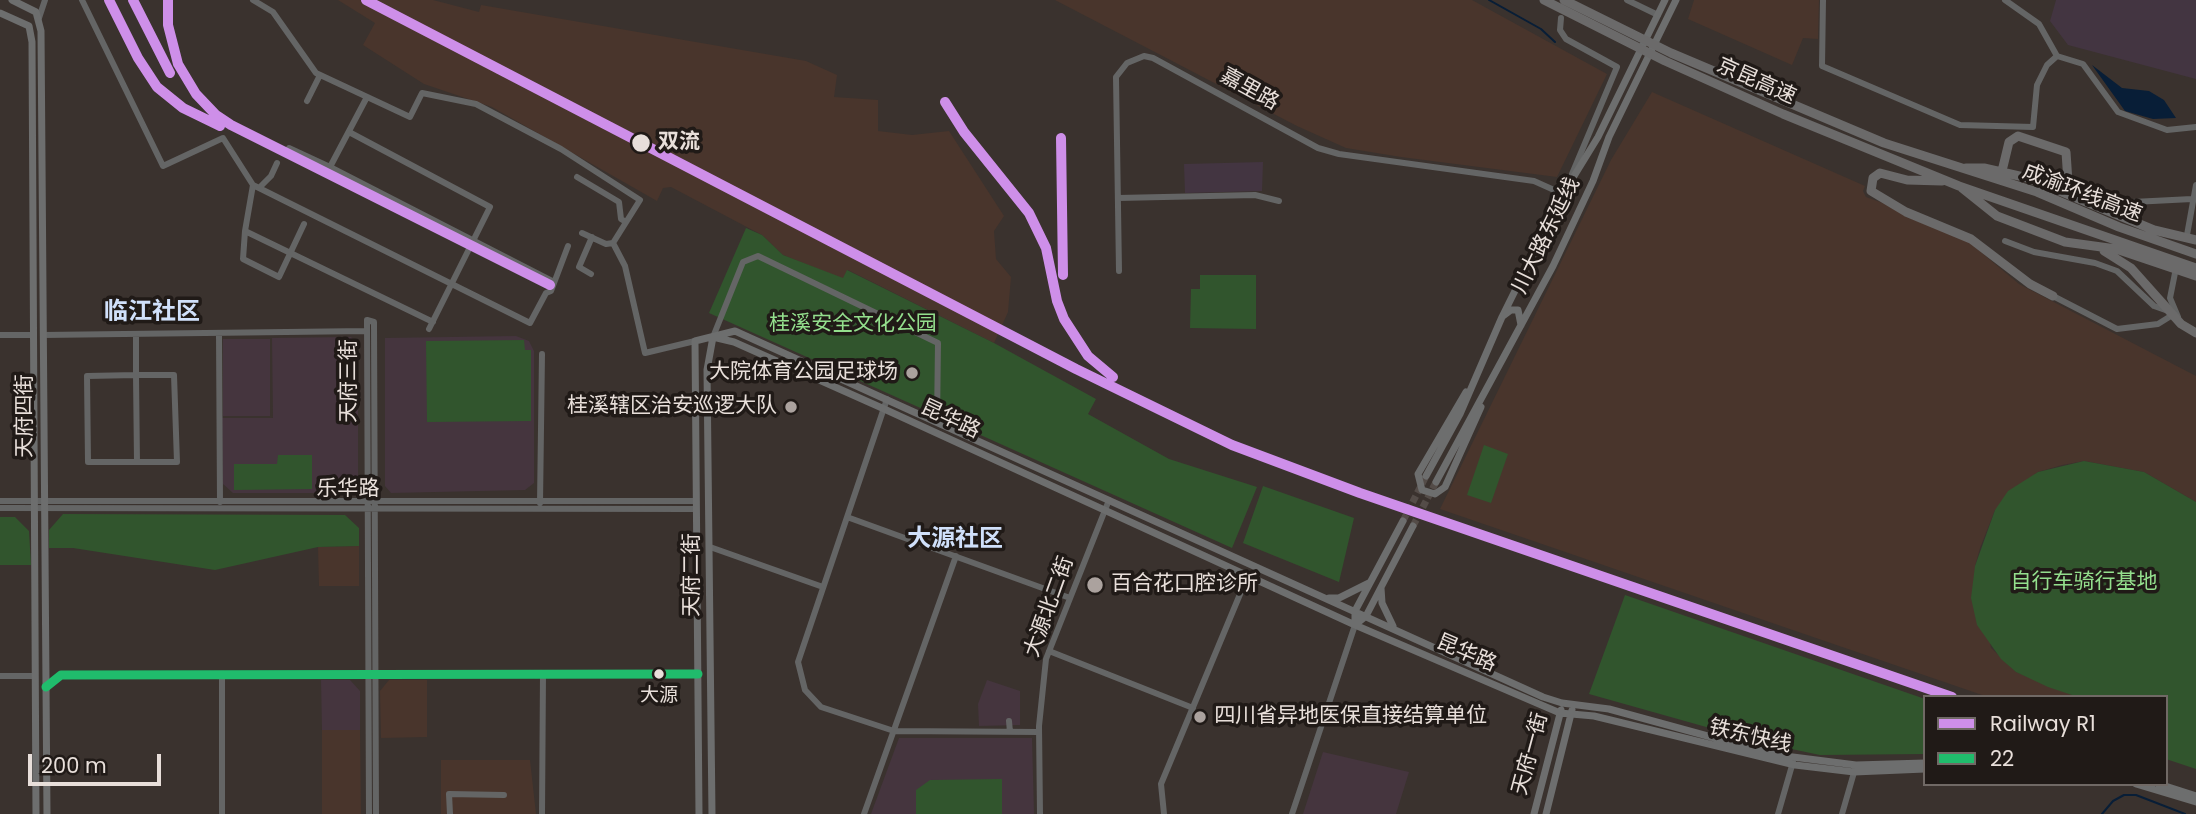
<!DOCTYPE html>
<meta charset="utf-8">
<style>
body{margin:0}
#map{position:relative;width:2196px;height:814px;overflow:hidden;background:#3a322e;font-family:Poppins,sans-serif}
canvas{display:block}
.legend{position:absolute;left:1923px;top:695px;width:245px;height:91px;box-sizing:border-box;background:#201a17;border:2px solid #706965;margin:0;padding:9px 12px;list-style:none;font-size:21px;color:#e8dfda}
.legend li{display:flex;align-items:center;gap:14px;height:35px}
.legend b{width:35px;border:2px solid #706965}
.scale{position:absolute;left:28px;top:754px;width:133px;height:32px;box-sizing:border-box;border:4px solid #e8dfda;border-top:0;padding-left:9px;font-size:21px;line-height:24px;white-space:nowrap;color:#e8dfda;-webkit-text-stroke:5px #201a17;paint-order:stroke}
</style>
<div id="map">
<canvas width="2196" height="814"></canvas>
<ul class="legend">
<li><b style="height:9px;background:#ce8fe9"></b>Railway R1</li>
<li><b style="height:9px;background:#20bc6c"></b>22</li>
</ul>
<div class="scale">200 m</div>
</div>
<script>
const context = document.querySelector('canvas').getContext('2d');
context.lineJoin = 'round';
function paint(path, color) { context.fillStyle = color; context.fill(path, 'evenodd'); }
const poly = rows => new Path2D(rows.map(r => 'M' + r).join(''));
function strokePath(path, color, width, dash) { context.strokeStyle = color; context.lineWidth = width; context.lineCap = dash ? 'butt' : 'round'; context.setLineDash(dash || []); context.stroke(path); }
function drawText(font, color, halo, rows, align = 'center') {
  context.font = font + ' Poppins,"Noto Sans SC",sans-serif'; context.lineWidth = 7; context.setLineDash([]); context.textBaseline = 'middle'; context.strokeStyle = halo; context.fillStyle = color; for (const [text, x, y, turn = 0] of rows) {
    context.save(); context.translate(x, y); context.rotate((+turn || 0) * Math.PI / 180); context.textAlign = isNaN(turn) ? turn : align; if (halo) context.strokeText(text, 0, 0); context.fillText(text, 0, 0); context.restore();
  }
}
paint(poly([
 [338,0,433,0,479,12,481,5,806,61,837,75,834,97,878,100,878,131,912,135,949,131,1004,216,994,231,996,259,1011,277,1008,312,994,343,848,270,843,279,783,255,762,235,671,187,663,188,657,201,492,107,424,84,363,45,375,23],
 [1055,0,1472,0,1607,74,1557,177,1401,157,1346,148,1297,126],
 [1694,0,1819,0,1818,39,1803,38,1792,65,1688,19],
 [1652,92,1865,186,1863,191,1866,197,1894,207,1906,217,1964,238,2019,284,2196,376,2196,502,2144,472,2084,461,2062,465,2038,472,1995,510,1980,548,1975,566,1991,648,2016,672,2078,697,1988,697,1440,509,1611,160],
 [359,546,359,586,319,586,318,547],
 [389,680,427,680,427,737,381,738,380,691],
 [322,730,360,730,361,814,322,814],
 [441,760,530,760,536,814,441,814]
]), '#49352c');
paint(poly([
 [2056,0,2196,0,2196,79,2068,45,2050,21],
 [1263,162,1262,191,1185,193,1184,164]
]), '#433541');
paint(poly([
 [516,336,529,341,534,351,534,483,525,490,391,493,385,486,385,338],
 [351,337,358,345,358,480,347,493,233,493,223,484,222,418,273,418,272,338],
 [223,339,270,339,270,416,223,416],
 [321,680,350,680,360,691,360,730,322,730],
 [987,680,1020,691,1020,725,979,726,978,704],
 [899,738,1032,738,1034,814,871,814],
 [1323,752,1409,772,1396,814,1303,814]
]), '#45353e');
paint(poly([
 [746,228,762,235,783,255,843,278,847,270,994,343,1096,399,1088,414,1169,459,1257,487,1232,548,709,313],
 [1200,275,1256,275,1256,329,1190,328,1191,289,1200,289],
 [524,340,525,350,531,350,531,421,427,422,426,341],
 [1484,445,1508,454,1491,503,1467,495],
 [278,455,312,455,312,489,234,490,234,464,277,464],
 [2084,461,2144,472,2196,502,2196,769,2166,759,2166,697,2078,697,2048,687,2016,672,2001,659,1977,625,1971,598,1975,566,1995,510,2008,491,2038,472],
 [1263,486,1354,518,1339,582,1243,543],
 [63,514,345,515,359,528,359,546,318,547,215,570,73,548,49,548,49,530],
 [0,517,15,517,29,531,31,565,0,565],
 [1625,595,1925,699,1925,754,1820,755,1763,743,1589,694],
 [1002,779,1002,814,916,814,916,790,930,780]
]), '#31552d');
paint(poly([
 [2092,65,2122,88,2149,91,2164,100,2176,118,2153,119,2125,111]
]), '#081e37');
strokePath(poly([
 [1489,0,1541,29,1555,42],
 [2102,814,2113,801,2124,795,2136,795,2185,814]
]), '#081e37', 2);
strokePath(poly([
 [1403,521,1426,476],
 [1413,526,1436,482]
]), '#544c48', 7, [7, 3.5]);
strokePath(poly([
 [82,0,163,166,223,138,253,185,530,323,546,293,551,291,568,246],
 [253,0,273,12,316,73,410,117,422,93,476,104,561,149,640,200,613,243,625,266,645,353,695,341],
 [1627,0,1658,15],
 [1823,0,1822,66,1960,125,2033,127,2037,85,2047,65,2057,56],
 [2005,0,2039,24,2057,56,2083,64,2118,112,2167,130,2196,127],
 [39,18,45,0],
 [1561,18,1560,30,1566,39,1617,67,1572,174],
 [307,101,320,75],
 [349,132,490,207,429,329],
 [289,148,330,167,367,97],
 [330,167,554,282],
 [577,177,619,202,621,219,626,222],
 [253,185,245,231,433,322],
 [259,188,271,176,277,163],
 [2091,193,2113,203,2192,199],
 [1118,198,1255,195,1279,201],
 [245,231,243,259,279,277,304,224],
 [582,233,606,244,613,243],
 [2187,235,2196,185],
 [2005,241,2034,252,2095,263,2117,271,2154,306,2171,312],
 [1119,271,1116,77,1127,63,1144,56,1153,58,1318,148,1339,154,1534,181,1563,194,1564,191],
 [2175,273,2170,298,2178,317],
 [591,274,579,267,592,237],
 [2053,296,2117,329,2158,324,2174,314],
 [136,334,136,375,137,462,88,462,87,376,136,375,174,375,177,462,137,462],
 [219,334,220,502],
 [0,335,33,335],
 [43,335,367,331],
 [713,337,743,262,758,256,938,343,937,422],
 [887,399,798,662,805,690,821,707,894,731,1039,732],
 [0,501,696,501],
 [540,503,542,354],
 [0,508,696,509],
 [847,517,1070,598],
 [710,547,823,587],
 [1049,651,1193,708],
 [222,675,222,814],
 [0,676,35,676],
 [46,687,61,675,698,674],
 [1009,721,1010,732],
 [369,814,367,320,374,322,376,814],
 [450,814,449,794,504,795],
 [542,814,543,674],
 [864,814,956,556],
 [1040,814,1039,726,1046,659,1109,500],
 [1164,814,1161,784,1248,575],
 [1292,814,1355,625],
 [1778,814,1793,762],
 [1842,814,1855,769]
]), '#646565', 6);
strokePath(poly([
 [12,0,36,12,41,31,47,814],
 [0,13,29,26,32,42,36,814],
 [1503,316,1511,310,1518,310,1521,325],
 [717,338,734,342,882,408,1355,625,1560,713,1594,716,1795,765,1854,772,1925,769],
 [1466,392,1418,474,1422,490,1435,494,1445,487,1481,407],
 [1426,476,1460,414,1502,317,1563,194,1598,137,1665,0],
 [1436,482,1553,266,1593,181,1609,137,1676,0],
 [1381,588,1382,603,1393,626],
 [1329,598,1339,598,1369,583],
 [1355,625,1366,616,1413,526],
 [1355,625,1355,611,1403,521],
 [2136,784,2196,802],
 [2159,784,2196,796],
 [699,814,695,341,735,331,1543,697,1562,703,1609,709,1777,755,1856,765,1925,763],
 [712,814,707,370,713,337],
 [1534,814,1561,710],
 [1546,814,1572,710]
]), '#6d6e6e', 7);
strokePath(poly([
 [1544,0,1665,61,1783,114,1959,186,2196,268],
 [1564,0,1671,53,1884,143,2037,192,2119,227,2196,254],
 [1966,168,1984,168,2028,178,2154,230,2196,240],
 [2002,171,2009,142,2018,136,2066,152,2068,182,2091,193],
 [1942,181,1907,180,1880,173,1873,178,1871,191,1906,212,1971,239,2030,284,2053,296],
 [1962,188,1997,216,2065,242,2116,249,2196,276],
 [2104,251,2131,268,2181,324,2196,333]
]), '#6b6a6a', 9);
strokePath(poly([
 [46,687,61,675,698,674]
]), '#20bc6c', 9);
strokePath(poly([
 [109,0,138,58,157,87,183,108,220,126],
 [133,0,170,73],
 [168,0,168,25,178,64,196,94,216,115,231,125,550,285],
 [366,0,1076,369,1232,445,1360,493,1952,697],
 [945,102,964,132,1029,213,1046,248,1057,301,1064,319,1088,356,1113,377],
 [1061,138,1063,275]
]), '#ce8fe9', 10);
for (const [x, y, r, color] of [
 [641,143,10,"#e8dfda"],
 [912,373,7,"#aba29e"],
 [791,407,7,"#aba29e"],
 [1095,585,9,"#aba29e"],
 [659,674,6,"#e8dfda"],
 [1200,717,7,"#aba29e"]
]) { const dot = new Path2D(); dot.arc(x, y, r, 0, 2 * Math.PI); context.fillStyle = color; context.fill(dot); strokePath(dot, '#201a17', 2.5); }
drawText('19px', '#e8dfda', '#201a17', [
 ["大源",659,696]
]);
drawText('21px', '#e8dfda', '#201a17', [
 ["京昆高速",1756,82,24],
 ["嘉里路",1249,90,29],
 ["成渝环线高速",2082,194,21],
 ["川大路东延线",1547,236,-64],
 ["天府三街",350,381,-90],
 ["天府四街",26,416,-90],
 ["昆华路",950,420,25],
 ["乐华路",348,490],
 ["天府二街",693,575,-90],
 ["大源北二街",1050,607,-70],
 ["昆华路",1466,654,23],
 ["铁东快线",1750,737,13],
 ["天府一街",1531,754,-75]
]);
drawText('bold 21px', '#e8dfda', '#201a17', [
 ["双流",658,143]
], 'left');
drawText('21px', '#94df8d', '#201a17', [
 ["桂溪安全文化公园",853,325],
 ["自行车骑行基地",2084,583]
]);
drawText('21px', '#e8dfda', '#201a17', [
 ["大院体育公园足球场",898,373],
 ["桂溪辖区治安巡逻大队",777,407],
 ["百合花口腔诊所",1111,585,"left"],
 ["四川省异地医保直接结算单位",1214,717,"left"]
], 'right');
drawText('bold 24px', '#d0e0fa', '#201a17', [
 ["临江社区",152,313],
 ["大源社区",955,540]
]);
</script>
